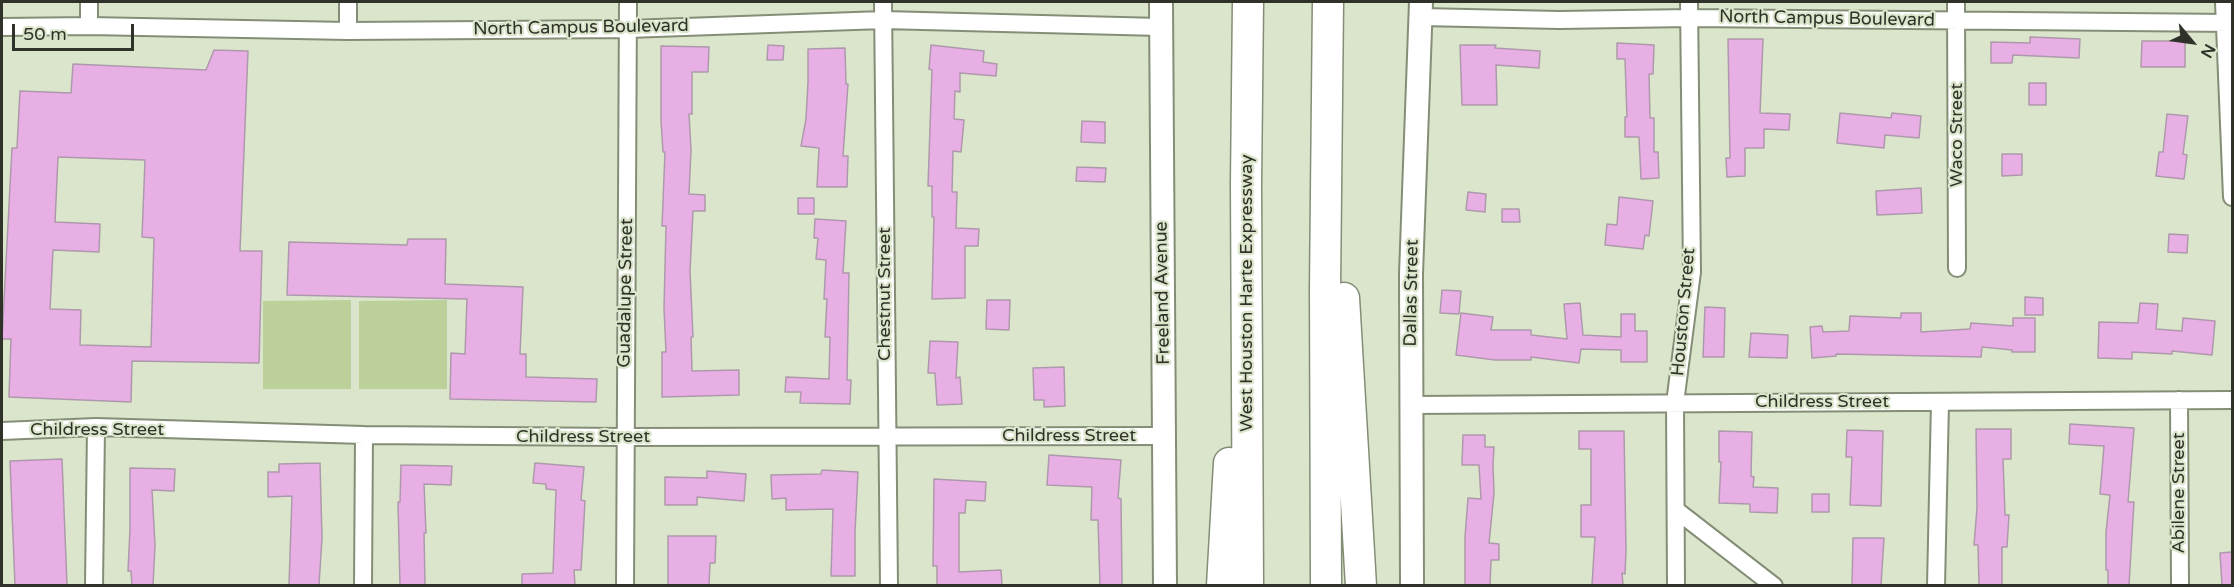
<!DOCTYPE html>
<style>
body{margin:0}
#map{position:relative;width:2234px;height:587px;overflow:hidden;background:#dbe5cb;font-family:"Varela Round",sans-serif}
canvas{display:block}
.frame{position:absolute;inset:0;border:3px solid #2e3228;pointer-events:none}
.north{position:absolute;left:2162px;top:12px;width:60px;height:60px;-webkit-text-stroke:4px #dbe5cb;paint-order:stroke;rotate:119deg;font-size:16px;font-weight:700;line-height:24px;text-align:center;color:#2e3228}
.north::after{content:'';display:block;margin:auto;width:21px;height:27px;background:#2e3228;clip-path:polygon(50% 0,100% 100%,50% 72%,0 100%)}
.scale{position:absolute;left:12px;top:24px;width:122px;height:27px;box-sizing:border-box;border:3px solid #2e3228;border-top:0;padding-left:8px;font-size:18px;line-height:21px;white-space:nowrap;color:#2e3228;-webkit-text-stroke:4px #dbe5cb;paint-order:stroke}
</style>
<div id="map">
<canvas width="2234" height="587"></canvas>
<div class="frame"></div>
<div class="north">N</div>
<div class="scale">50 m</div>
</div>
<script>
const context = document.querySelector('canvas').getContext('2d');
context.lineJoin = 'round';
function paint(path, color) { context.fillStyle = color; context.fill(path, 'evenodd'); }
const poly = rows => new Path2D(rows.map(r => 'M' + r).join(''));
function strokePath(path, color, width, dash) { context.strokeStyle = color; context.lineWidth = width; context.lineCap = dash ? 'butt' : 'round'; context.setLineDash(dash || []); context.stroke(path); }
function drawText(font, color, halo, rows, align = 'center') {
  context.font = font + ' "Varela Round",sans-serif'; context.lineWidth = 4.5; context.setLineDash([]); context.textBaseline = 'middle'; context.strokeStyle = halo; context.fillStyle = color; for (const [text, x, y, turn = 0] of rows) {
    context.save(); context.translate(x, y); context.rotate((+turn || 0) * Math.PI / 180); context.textAlign = isNaN(turn) ? turn : align; if (halo) context.strokeText(text, 0, 0); context.fillText(text, 0, 0); context.restore();
  }
}
paint(poly([
 [351,300,351,389,263,389,263,301],
 [447,300,447,389,359,389,359,301]
]), '#bbd199');
const building = poly([
 [2030,37,2080,39,2079,58,2013,55,2012,63,1991,63,1991,42,2030,43,2030,37],
 [1728,39,1763,39,1760,113,1790,114,1789,130,1764,129,1764,148,1745,148,1745,176,1727,177,1726,158,1730,158,1728,39],
 [2142,41,2185,41,2185,67,2141,67,2142,41],
 [1617,43,1654,45,1653,74,1649,74,1650,118,1654,118,1654,152,1658,152,1659,178,1641,179,1639,137,1625,137,1625,117,1627,117,1625,59,1617,59,1617,43],
 [768,45,784,46,783,60,767,60,768,45],
 [931,45,984,51,983,62,997,64,996,76,960,73,960,92,955,91,954,119,964,120,961,152,953,151,952,192,957,192,956,228,979,229,978,246,965,246,965,298,932,299,934,217,932,217,932,186,928,186,932,70,929,69,931,45],
 [1460,45,1496,45,1495,48,1540,51,1539,68,1496,65,1497,105,1462,105,1460,45],
 [661,46,709,47,708,72,692,72,692,114,689,114,691,150,689,194,705,195,705,211,693,211,690,271,693,337,691,337,692,371,739,370,739,395,662,397,662,352,666,352,664,308,666,226,662,226,665,152,663,152,661,121,661,46],
 [845,48,846,84,848,84,843,156,848,156,847,187,817,187,819,148,801,146,806,119,808,82,808,49,845,48],
 [214,50,248,51,240,251,262,251,259,363,132,361,131,402,9,397,11,339,2,339,12,148,17,148,20,91,71,93,73,64,206,70,214,50],
 [58,157,145,160,142,237,154,238,151,347,80,345,81,310,50,309,53,250,99,252,100,224,55,222,58,157],
 [2029,83,2046,83,2046,105,2029,105,2029,83],
 [1840,113,1891,118,1892,113,1921,116,1919,138,1885,135,1884,148,1837,143,1840,113],
 [2167,114,2188,116,2183,154,2187,155,2184,179,2156,176,2159,152,2163,152,2167,114],
 [1082,121,1105,122,1105,143,1081,142,1082,121],
 [2002,154,2022,154,2022,175,2002,176,2002,154],
 [1077,167,1106,168,1105,182,1076,181,1077,167],
 [1921,188,1922,213,1877,215,1876,191,1921,188],
 [1468,192,1486,194,1485,212,1466,210,1468,192],
 [1619,197,1653,201,1649,236,1645,235,1643,249,1605,245,1607,224,1617,225,1619,197],
 [798,198,814,198,814,214,798,214,798,198],
 [1502,209,1519,209,1520,222,1502,222,1502,209],
 [815,219,846,221,843,273,849,273,847,380,851,380,850,404,800,403,801,392,785,392,786,377,829,379,830,337,825,337,827,299,824,299,826,260,816,259,818,238,814,238,815,219],
 [2169,234,2188,235,2187,253,2168,252,2169,234],
 [408,239,446,239,445,284,523,287,520,354,526,354,526,377,597,379,596,402,450,399,451,353,465,354,467,299,287,295,289,242,407,245,408,239],
 [1442,290,1461,291,1459,314,1440,313,1442,290],
 [2025,297,2043,298,2043,315,2025,315,2025,297],
 [987,300,1010,300,1009,330,986,329,987,300],
 [1580,303,1583,335,1621,337,1621,314,1635,314,1635,331,1647,331,1647,362,1621,362,1621,350,1581,349,1579,363,1531,357,1531,360,1495,360,1456,355,1461,313,1493,317,1491,330,1531,330,1531,335,1567,339,1564,304,1580,303],
 [2140,303,2158,304,2156,329,2182,331,2183,318,2215,321,2212,355,2172,351,2172,354,2132,352,2132,359,2098,358,2099,322,2138,323,2140,303],
 [1705,307,1725,308,1724,357,1703,357,1705,307],
 [1901,313,1921,313,1921,332,1970,329,1971,323,2013,326,2013,318,2035,318,2035,352,2012,352,2012,350,1982,347,1981,357,1836,354,1836,356,1812,358,1810,327,1822,326,1823,332,1849,331,1850,316,1901,318,1901,313],
 [1751,333,1788,335,1787,358,1749,357,1751,333],
 [930,341,958,342,956,378,960,377,962,404,937,405,935,373,928,373,930,341],
 [1064,367,1065,406,1044,407,1044,400,1034,400,1033,368,1064,367],
 [2070,424,2134,428,2128,502,2134,502,2129,585,2108,585,2108,570,2106,570,2106,532,2110,495,2100,494,2104,446,2069,444,2070,424],
 [1976,429,2011,429,2011,459,2003,459,2005,515,2009,515,2007,547,2002,547,2002,585,1979,585,1978,545,1974,545,1977,508,1976,429],
 [1847,430,1883,431,1881,506,1850,505,1852,457,1846,457,1847,430],
 [1579,431,1624,431,1626,550,1625,574,1622,573,1623,585,1592,585,1595,537,1581,537,1581,505,1591,505,1591,449,1579,449,1579,431],
 [1719,431,1752,432,1751,476,1754,477,1753,487,1778,488,1777,513,1750,512,1750,504,1719,503,1721,462,1719,462,1719,431],
 [1463,435,1485,435,1485,447,1494,447,1493,465,1494,493,1489,543,1499,544,1499,560,1491,560,1490,585,1465,585,1465,537,1468,498,1481,499,1479,465,1462,465,1463,435],
 [1049,455,1121,460,1118,498,1121,499,1122,585,1100,585,1098,520,1091,520,1092,487,1047,485,1049,455],
 [62,459,67,585,15,585,10,461,62,459],
 [320,463,322,538,319,585,289,585,292,496,268,497,268,472,279,472,279,464,320,463],
 [535,463,584,467,581,500,585,501,583,538,581,570,574,570,575,585,522,585,522,574,553,573,556,490,546,489,546,484,533,483,535,463],
 [401,465,452,466,451,485,424,484,426,533,424,533,425,585,400,585,398,502,400,502,401,465],
 [130,468,175,469,174,491,152,490,155,545,153,585,132,585,131,571,128,571,130,529,130,468],
 [822,470,858,472,855,532,855,576,831,576,833,509,786,510,786,498,772,499,771,475,821,474,822,470],
 [707,471,746,474,744,501,697,497,697,505,665,505,665,477,707,478,707,471],
 [934,479,986,482,985,501,966,500,965,513,959,513,959,572,1001,570,1002,585,937,585,937,566,933,566,934,479],
 [1812,494,1829,494,1829,512,1812,512,1812,494],
 [668,536,716,536,715,563,710,563,709,585,668,585,668,536],
 [1853,538,1884,538,1881,585,1852,585,1853,538],
 [2232,552,2232,585,2222,585,2220,553,2232,552]
]);
paint(building, '#e8afe4');
strokePath(building, '#ae99ac', 1.5);
const minor = poly([
 [89,2,89,26],
 [348,2,348,31],
 [883,2,889,586],
 [1956,2,1957,268],
 [2224,2,2232,197],
 [1421,17,1559,20,1690,18,2232,23],
 [2,27,89,26,348,31,628,29,883,20,1160,27],
 [2179,400,2180,586],
 [1412,405,2232,400],
 [2,431,96,427,364,435,624,437,1164,436],
 [1676,510,1774,586],
 [94,586,96,427],
 [363,586,364,435],
 [625,586,628,2],
 [1676,586,1675,403,1692,272,1689,2],
 [1936,586,1940,402]
]);
const secondary = poly([
 [1161,2,1165,586],
 [1412,586,1411,274,1421,2]
]);
const motorway = poly([
 [1248,2,1246,184,1248,586],
 [1344,298,1361,586],
 [1222,586,1229,463],
 [1326,586,1325,288,1328,2]
]);
strokePath(minor, '#848e76', 20);
strokePath(secondary, '#848e76', 26);
strokePath(motorway, '#848e76', 33);
strokePath(minor, '#fff', 16);
strokePath(secondary, '#fff', 22);
strokePath(motorway, '#fff', 30);
drawText('18px', '#2e3228', '#dbe5cb', [
 ["North Campus Boulevard",1827,19,1],
 ["North Campus Boulevard",581,28,-1],
 ["Waco Street",1957,135,-90],
 ["Guadalupe Street",626,293,-89],
 ["Freeland Avenue",1163,293,-91],
 ["West Houston Harte Expressway",1247,293,-90],
 ["Dallas Street",1412,293,-89],
 ["Chestnut Street",885,294,-90],
 ["Houston Street",1684,312,-85],
 ["Childress Street",1822,402],
 ["Childress Street",97,430],
 ["Childress Street",1069,436],
 ["Childress Street",583,437],
 ["Abilene Street",2179,493,-90]
]);
</script>
